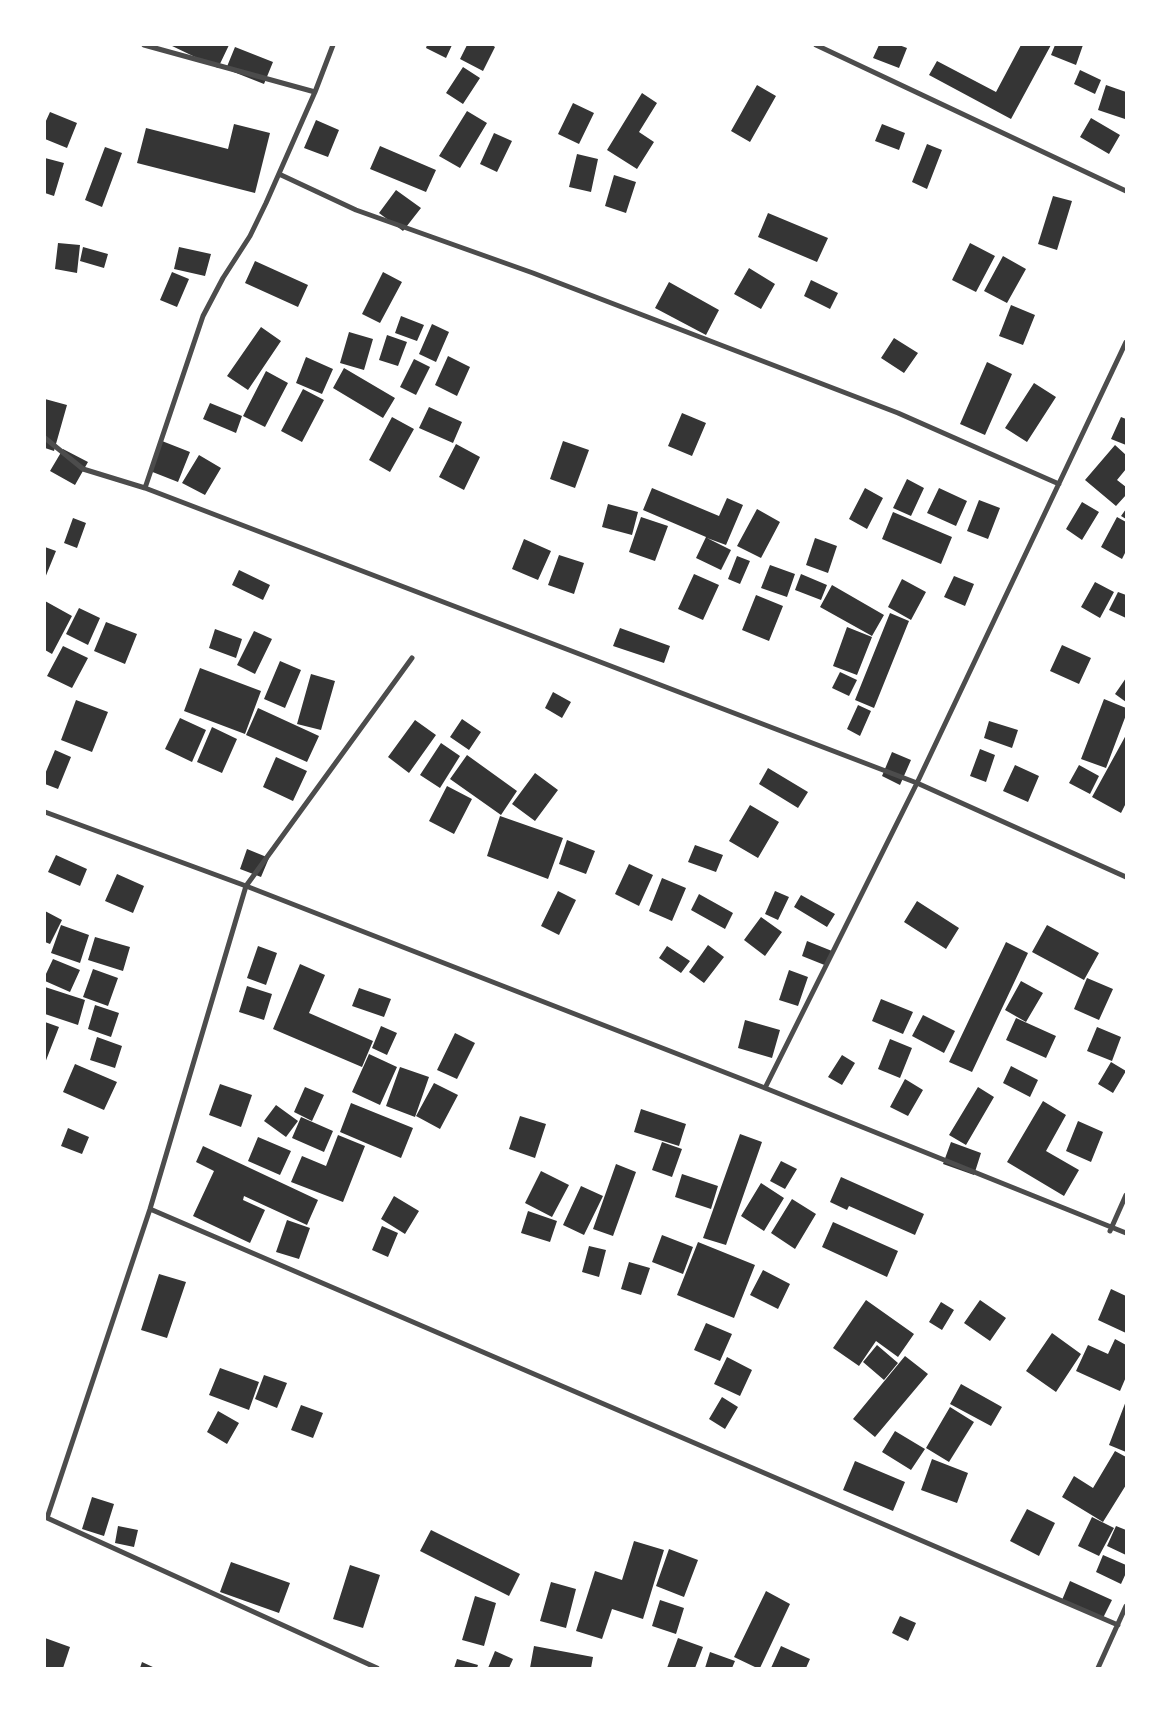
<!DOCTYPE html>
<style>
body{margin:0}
#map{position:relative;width:1171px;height:1713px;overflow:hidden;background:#fff;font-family:"Noto Sans",sans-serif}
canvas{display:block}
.frame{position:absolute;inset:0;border:46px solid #fff;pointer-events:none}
</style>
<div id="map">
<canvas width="1171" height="1713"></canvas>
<div class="frame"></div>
</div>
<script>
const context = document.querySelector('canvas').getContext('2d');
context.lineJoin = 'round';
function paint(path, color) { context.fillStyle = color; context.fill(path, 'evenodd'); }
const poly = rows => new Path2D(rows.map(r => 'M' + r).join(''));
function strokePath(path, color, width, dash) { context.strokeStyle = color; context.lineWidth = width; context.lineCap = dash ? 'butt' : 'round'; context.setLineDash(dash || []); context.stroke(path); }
paint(poly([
 [170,45,229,45,218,68],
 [427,45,452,45,446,58,426,48],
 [467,45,492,45,495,47,483,71,460,59],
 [879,45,899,45,907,48,899,68,873,58],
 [1021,45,1051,45,1011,119,929,75,937,61,996,92],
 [1055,45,1083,45,1076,65,1051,55],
 [235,47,273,62,264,84,226,69],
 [463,67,480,78,463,104,446,93],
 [1080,70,1101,80,1095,94,1074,84],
 [757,85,776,96,750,142,731,131],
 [1106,85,1126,92,1125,119,1098,110],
 [642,93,657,103,639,132,654,142,637,169,607,150],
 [573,103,594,113,579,144,558,134],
 [467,111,487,123,460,168,439,156],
 [50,112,77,123,67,148,45,139,45,123],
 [1091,118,1120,135,1109,154,1080,137],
 [316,120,339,130,328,157,304,148],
 [234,124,270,133,255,193,137,163,146,128,228,149],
 [882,124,905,133,899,150,875,141],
 [494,133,512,141,497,172,480,164],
 [927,144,942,150,927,189,912,182],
 [380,146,436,170,426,192,370,169],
 [105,147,122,153,102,207,85,200],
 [577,154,598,159,591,192,569,187],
 [45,158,64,163,54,196,45,193],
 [614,175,636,182,626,213,605,206],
 [396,190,421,208,403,231,379,213],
 [1053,196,1072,201,1057,250,1038,244],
 [768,213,828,238,817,262,758,237],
 [58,243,80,245,77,273,55,269],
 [970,243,995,256,976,292,952,280],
 [83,247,108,254,104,268,80,261],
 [179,247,211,254,205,276,174,269],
 [1003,256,1026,269,1007,303,984,291],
 [255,261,308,285,298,307,245,283],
 [749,268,775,284,761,309,734,294],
 [172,272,189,279,177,307,160,300],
 [383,272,402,282,380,323,362,314],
 [811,280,838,293,830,309,804,296],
 [669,282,719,310,706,335,655,308],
 [1011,305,1035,315,1023,345,999,336],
 [401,316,424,325,417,341,395,333],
 [432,324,449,332,436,362,419,354],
 [261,327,281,341,248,390,227,376],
 [349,332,373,339,364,370,340,363],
 [387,335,407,342,398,366,379,360],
 [894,338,918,353,904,373,881,358],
 [448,356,470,367,457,396,435,385],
 [306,357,333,369,322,394,296,383],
 [414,359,430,367,416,395,400,387],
 [987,362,1012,374,985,435,960,424],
 [344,368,395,398,383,418,333,388],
 [266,371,288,383,265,427,243,416],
 [1034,383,1056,397,1027,442,1005,428],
 [303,389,324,400,302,442,281,431],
 [45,399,67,405,54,451,45,448],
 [210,403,242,416,236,433,203,419],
 [429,407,462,422,453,443,419,428],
 [682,413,706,423,692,456,668,446],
 [392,417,414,429,390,472,369,460],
 [1121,417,1126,419,1126,445,1111,439],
 [162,441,190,452,178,482,150,471],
 [563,441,589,450,575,488,550,479],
 [456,444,480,457,464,490,439,477],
 [1115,445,1126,455,1126,469,1117,480,1126,487,1126,495,1116,506,1085,480],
 [63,449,88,462,75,485,50,471],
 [199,455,221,468,205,495,182,483],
 [907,479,924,488,911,516,893,508],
 [652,488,719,516,727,498,743,505,726,545,707,538,731,550,721,570,696,558,706,537,643,510],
 [865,488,883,498,867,529,849,519],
 [939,488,967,501,956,526,927,513],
 [979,500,1000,508,988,539,967,531],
 [1082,502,1099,512,1082,540,1066,529],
 [608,504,638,512,632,535,602,527],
 [757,509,780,522,761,558,737,546],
 [1126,509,1126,519,1121,516],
 [893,512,952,537,941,564,882,539],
 [641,517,668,526,655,561,629,552],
 [1117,517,1126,522,1126,551,1122,559,1101,547],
 [73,518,86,523,77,548,64,543],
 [815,538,837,546,828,573,806,565],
 [524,539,551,551,538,580,512,569],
 [45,547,56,551,45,578],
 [559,555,584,563,574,594,548,585],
 [737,556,750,561,740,584,728,579],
 [770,565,795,574,787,597,761,588],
 [239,570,270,585,263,600,232,585],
 [694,574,719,585,703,620,678,609],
 [801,574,827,585,821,600,795,590],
 [954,576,974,584,965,606,944,597],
 [902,579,926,592,911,620,888,607],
 [1095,582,1114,592,1100,618,1081,607],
 [832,585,884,615,872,636,820,607],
 [1118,592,1126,595,1126,618,1109,610],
 [756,595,783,606,769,641,742,630],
 [45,601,72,616,52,654,45,650],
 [79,608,100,618,88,645,66,634],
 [890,613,909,621,874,708,855,700],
 [106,622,137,634,125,664,94,651],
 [847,627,872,637,857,675,833,666],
 [620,628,670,646,664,663,613,646],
 [215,629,242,639,236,658,209,648],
 [254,631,272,639,255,674,237,665],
 [1062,645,1091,658,1079,684,1050,671],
 [63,646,88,658,72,688,47,676],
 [280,661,301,670,285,708,264,699],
 [200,668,261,691,245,734,184,711],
 [840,672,857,680,849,696,832,688],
 [311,674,335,681,321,730,297,724],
 [1126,678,1126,702,1115,694],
 [553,692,571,702,562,718,545,708],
 [1104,699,1126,708,1126,715,1106,768,1081,759],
 [76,700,108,712,92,752,61,740],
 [858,705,871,711,860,736,847,729],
 [258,708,319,736,307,762,246,735],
 [180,718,206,730,192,762,165,749],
 [462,719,481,732,469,750,450,737],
 [415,720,436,735,409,773,388,757],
 [989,721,1018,730,1012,748,984,738],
 [212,727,237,739,222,773,197,762],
 [1126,735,1126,803,1121,813,1092,797],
 [441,743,460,756,440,788,420,775],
 [980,749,995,755,986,782,970,776],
 [55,750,71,757,58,789,45,784,45,774],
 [892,752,911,760,900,785,882,776],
 [467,755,517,791,501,815,450,779],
 [276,757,307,771,293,801,263,787],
 [1015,765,1039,776,1028,802,1003,791],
 [1079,765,1099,776,1090,794,1069,783],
 [768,768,808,792,798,808,759,784],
 [535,773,558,790,535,821,512,804],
 [447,786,472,799,454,834,429,821],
 [750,805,779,822,758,858,729,841],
 [500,816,563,838,548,879,487,856],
 [567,840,595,851,586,874,559,864],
 [695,845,723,855,716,872,688,862],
 [247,849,269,858,261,877,240,869],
 [56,855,87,869,80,886,48,872],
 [629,864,653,875,639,906,615,894],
 [117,874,144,886,133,913,105,901],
 [662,878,686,888,672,921,649,911],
 [558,891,576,900,559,935,541,926],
 [775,891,789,897,778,920,765,914],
 [699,894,733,913,725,929,691,910],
 [801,895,835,914,827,927,794,907],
 [917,901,959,928,946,949,904,922],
 [45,911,62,920,50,944,45,942],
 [761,917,782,932,765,956,744,940],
 [61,925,89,935,80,963,51,953],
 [1047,925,1099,953,1084,980,1032,952],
 [95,937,130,947,123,971,88,960],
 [807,941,832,951,827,966,802,956],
 [1006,942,1028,953,972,1072,949,1062],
 [708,945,724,957,704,983,689,972],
 [258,946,277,953,266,985,247,978],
 [667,946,690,961,681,973,659,958],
 [53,959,80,970,70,992,45,981,45,976],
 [300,964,325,975,309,1013,373,1041,362,1067,273,1029],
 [93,969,118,978,108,1006,83,997],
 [789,970,808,977,798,1006,779,1000],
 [1087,978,1113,989,1099,1020,1074,1009],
 [1021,981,1043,993,1026,1022,1005,1010],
 [247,986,272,994,264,1020,239,1012],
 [45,987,85,1000,78,1025,45,1014],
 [359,988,391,999,384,1017,352,1006],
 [881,999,913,1012,903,1034,872,1021],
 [95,1005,119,1013,111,1037,88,1029],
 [923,1015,955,1031,944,1053,912,1036],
 [1016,1018,1056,1036,1046,1058,1006,1040],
 [745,1020,780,1030,772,1058,738,1048],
 [45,1022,59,1027,45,1063],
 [381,1026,397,1033,387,1055,372,1048],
 [1097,1027,1121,1037,1112,1061,1087,1051],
 [455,1033,475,1043,457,1079,437,1070],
 [97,1037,122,1046,115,1068,90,1060],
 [890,1039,912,1048,900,1078,878,1069],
 [369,1054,397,1067,380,1105,352,1092],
 [842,1055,855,1063,842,1085,828,1077],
 [1111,1062,1126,1071,1113,1093,1098,1084],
 [75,1064,117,1082,104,1110,63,1092],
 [1011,1066,1038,1080,1030,1097,1003,1083],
 [400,1067,429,1077,415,1117,386,1106],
 [905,1079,923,1090,908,1116,890,1107],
 [434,1083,458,1095,440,1129,416,1116],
 [220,1084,252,1095,241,1127,209,1115],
 [305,1087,324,1095,312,1121,294,1112],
 [978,1087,994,1097,966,1145,949,1135],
 [1043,1101,1066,1115,1046,1151,1079,1170,1064,1196,1007,1162],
 [351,1103,413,1128,401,1158,340,1132],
 [276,1105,298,1121,286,1137,264,1121],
 [641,1109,686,1124,679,1146,634,1132],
 [520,1116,546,1124,535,1158,509,1149],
 [301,1117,333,1131,324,1152,292,1138],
 [1078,1121,1103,1132,1091,1162,1066,1151],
 [68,1128,89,1137,82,1154,61,1146],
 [740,1134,762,1142,726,1245,703,1238],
 [338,1135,365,1146,343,1202,291,1182,302,1156,326,1166],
 [258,1137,291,1151,280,1175,248,1161],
 [662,1142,682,1149,672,1177,652,1170],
 [951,1142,981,1153,974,1175,943,1164],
 [203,1146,318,1200,307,1225,244,1196,243,1200,265,1210,250,1243,193,1216,214,1171,196,1162],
 [781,1161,797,1169,785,1189,770,1181],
 [616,1164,636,1172,613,1236,593,1229],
 [541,1171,569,1185,552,1217,525,1203],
 [682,1174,718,1186,711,1209,675,1197],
 [841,1177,924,1214,915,1235,849,1206,847,1210,830,1202],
 [761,1183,784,1198,764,1231,741,1216],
 [581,1186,603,1196,584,1235,563,1225],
 [394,1196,419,1211,405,1234,381,1219],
 [792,1199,816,1214,795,1249,771,1233],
 [528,1211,557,1221,550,1242,521,1233],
 [287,1220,310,1228,299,1259,276,1252],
 [833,1222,898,1251,887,1277,822,1247],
 [382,1226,398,1233,388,1257,372,1250],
 [662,1235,693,1247,683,1274,652,1262],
 [698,1242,755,1265,734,1318,677,1295],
 [589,1246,606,1250,599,1277,582,1272],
 [629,1262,650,1268,641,1295,621,1289],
 [763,1270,790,1284,778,1309,750,1295],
 [159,1274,186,1282,167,1338,141,1330],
 [1111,1289,1126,1296,1126,1333,1098,1320],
 [866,1300,914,1334,898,1357,876,1341,859,1366,833,1348],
 [980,1300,1006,1318,990,1341,964,1323],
 [941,1302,954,1310,942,1330,929,1322],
 [706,1323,732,1334,720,1361,694,1350],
 [1052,1333,1081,1354,1056,1392,1026,1371],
 [1115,1339,1126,1345,1126,1377,1120,1391,1076,1371,1088,1345,1108,1354],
 [877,1345,898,1363,884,1380,863,1362],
 [905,1356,928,1374,875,1437,853,1419],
 [727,1357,752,1370,740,1396,714,1384],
 [220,1368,259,1382,249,1410,209,1395],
 [264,1375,287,1383,277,1408,255,1399],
 [961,1384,1002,1407,991,1426,950,1404],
 [722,1397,738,1407,725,1429,709,1419],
 [1126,1401,1126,1452,1109,1445],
 [301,1405,323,1413,313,1438,291,1430],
 [950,1407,974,1422,949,1462,926,1448],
 [218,1411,239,1423,227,1444,207,1432],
 [895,1431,925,1449,911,1470,882,1452],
 [1115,1451,1126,1457,1126,1485,1103,1522,1062,1497,1074,1476,1093,1488],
 [932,1459,968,1473,957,1503,921,1490],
 [855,1461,905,1482,893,1511,843,1490],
 [92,1497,114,1504,104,1536,82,1529],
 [1027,1509,1055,1523,1039,1556,1010,1541],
 [1092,1517,1114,1528,1099,1556,1078,1546],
 [118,1526,138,1530,134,1547,115,1543],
 [1116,1526,1126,1530,1126,1555,1107,1546],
 [431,1530,520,1574,509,1596,420,1551],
 [634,1541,664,1550,643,1619,612,1609,602,1639,576,1631,595,1571,622,1580],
 [669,1549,698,1560,684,1597,656,1586],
 [1103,1555,1126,1565,1126,1573,1121,1584,1096,1572],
 [231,1562,290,1583,279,1613,220,1592],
 [350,1565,380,1575,363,1628,333,1619],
 [1070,1581,1112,1600,1103,1618,1062,1600],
 [551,1582,576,1589,566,1628,540,1621],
 [766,1591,790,1604,760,1668,757,1668,734,1657],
 [475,1596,496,1603,484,1646,462,1640],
 [660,1600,684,1608,676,1634,652,1626],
 [900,1616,916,1623,908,1641,892,1633],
 [45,1638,70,1647,63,1668,45,1668],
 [678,1638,703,1647,695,1668,667,1668],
 [534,1646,593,1657,591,1668,530,1668],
 [781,1646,810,1659,806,1668,771,1668],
 [495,1651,513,1659,509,1668,488,1668],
 [710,1652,735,1661,732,1668,705,1668],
 [457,1659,478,1665,477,1668,454,1668],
 [142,1662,155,1668,140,1668]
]), '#353535');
strokePath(poly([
 [144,45,315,92],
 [816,45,1126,191],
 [279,174,356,210,533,273,898,413,1059,484],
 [45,438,83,469,145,488,917,783,1126,877],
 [145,488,203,316,223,278,250,236,266,203,315,92,333,45],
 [45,812,246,886,765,1088,1126,1233],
 [765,1088,917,783,1126,342],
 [150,1209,1118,1625],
 [1110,1231,1126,1195],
 [45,1517,377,1668],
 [47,1518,150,1209,246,886,412,658],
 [1098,1668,1126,1606]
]), '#4c4c4c', 5);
</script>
